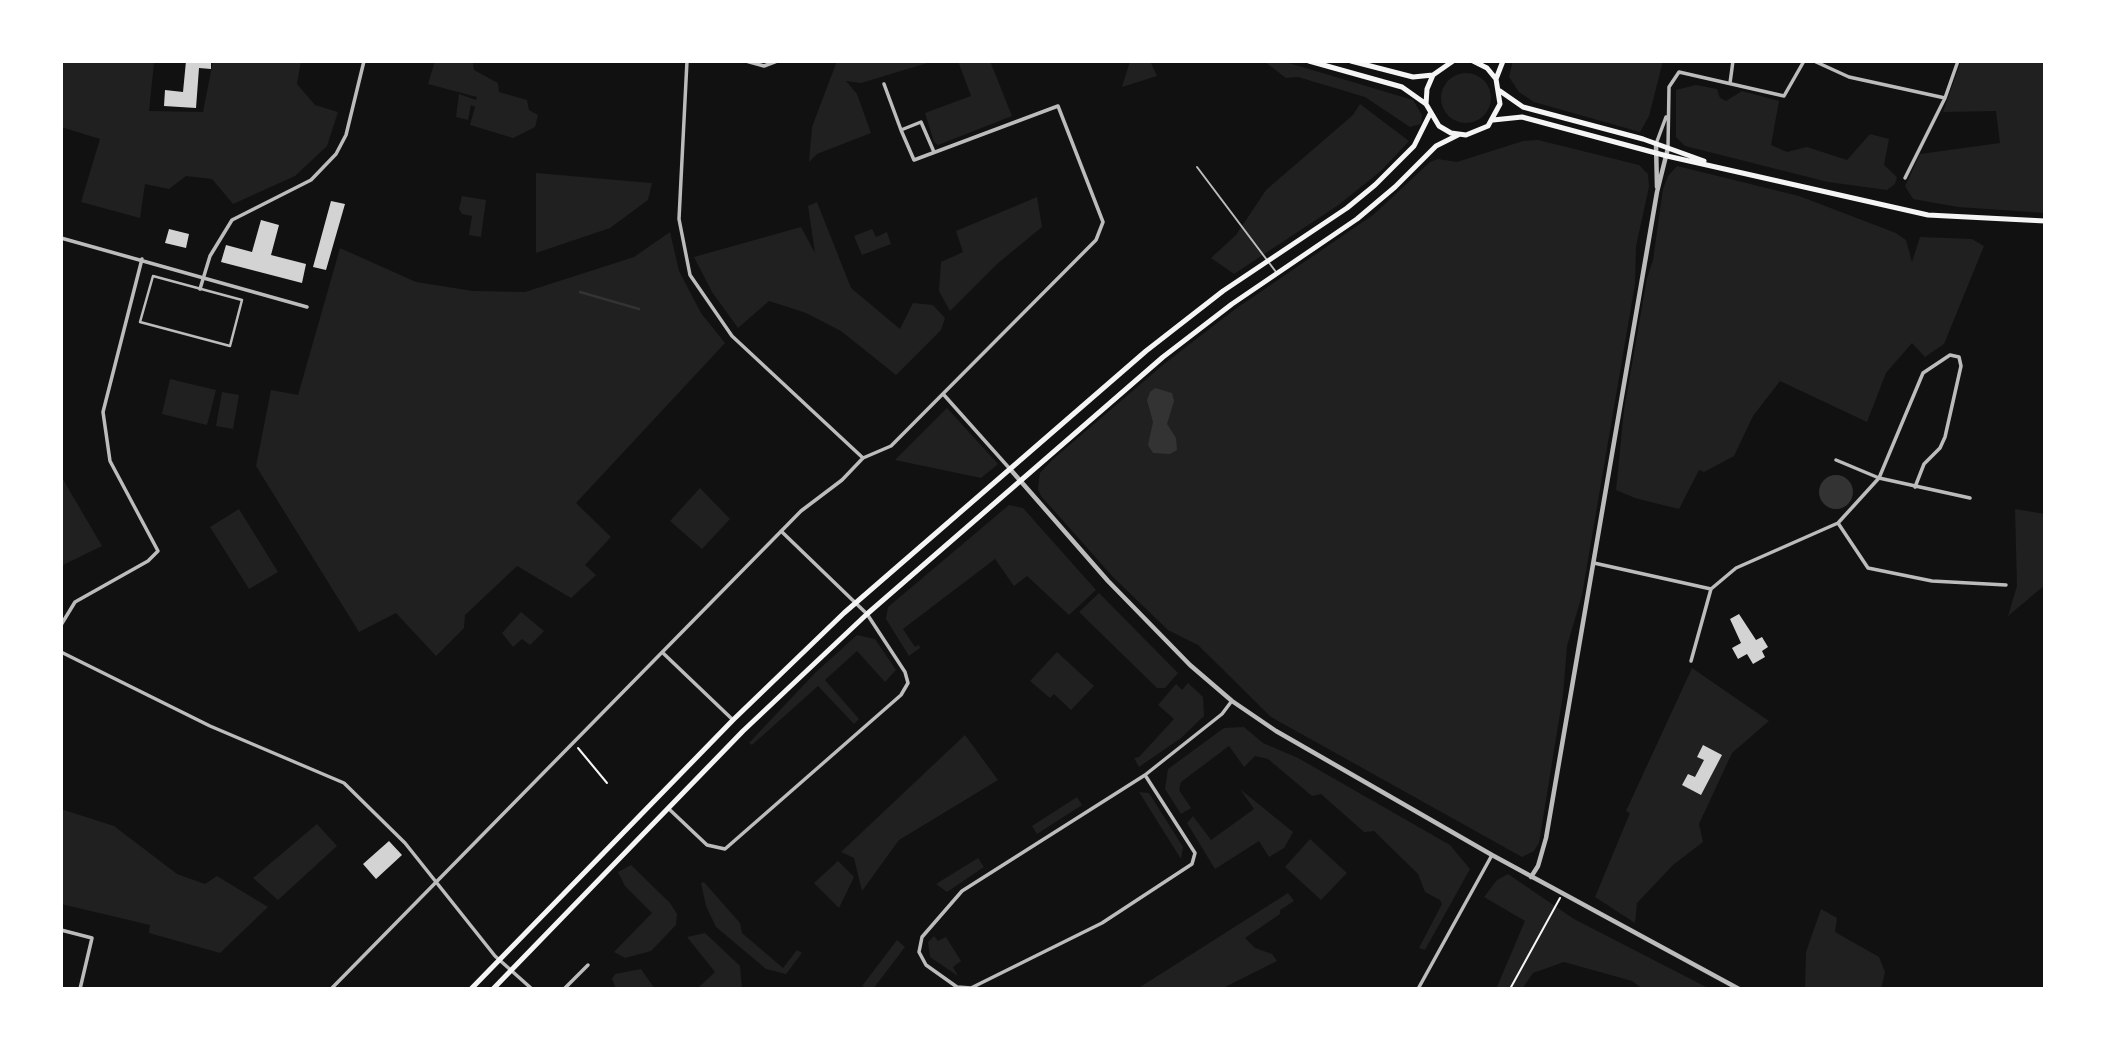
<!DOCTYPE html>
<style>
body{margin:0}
#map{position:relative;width:2106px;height:1050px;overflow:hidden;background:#111;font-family:Merriweather,serif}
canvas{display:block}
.frame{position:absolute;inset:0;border:63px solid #fff;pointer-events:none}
</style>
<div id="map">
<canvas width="2106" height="1050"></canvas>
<div class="frame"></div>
</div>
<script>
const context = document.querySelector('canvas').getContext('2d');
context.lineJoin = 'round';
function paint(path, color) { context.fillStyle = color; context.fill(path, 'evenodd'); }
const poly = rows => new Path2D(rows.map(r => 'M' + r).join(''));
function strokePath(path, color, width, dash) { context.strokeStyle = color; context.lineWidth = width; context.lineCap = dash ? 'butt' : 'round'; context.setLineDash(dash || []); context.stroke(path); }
paint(poly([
 [213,61,301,61,297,84,315,105,338,112,327,146,295,176,233,204,212,179,186,176,169,189,145,184,140,218,81,202,100,139,61,127,61,62,154,63,149,111,203,112],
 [435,61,473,63,474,70,498,83,499,92,527,100,529,110,538,115,535,127,513,138,470,125,475,107,471,105,468,120,456,117,459,94,476,100,477,97,428,84],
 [837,61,934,61,861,83,846,81,857,94,871,133,817,154,809,162,812,127],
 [958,61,990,61,1012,116,938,145,934,142,925,113,971,96],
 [1130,61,1150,61,1157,76,1122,87],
 [1282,61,1413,100,1422,115,1421,124,1410,127,1365,97,1298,77,1286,78,1265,62],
 [1513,61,1663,61,1649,116,1640,132,1534,102,1519,92,1509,77],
 [1961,61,2045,61,2045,213,1958,207,1913,199,1905,186,1920,154,2000,143,1996,111,1943,112],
 '1441 98a25 25 0 1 1 50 0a25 25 0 1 1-50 0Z',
 [1696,85,1717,89,1720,98,1726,101,1742,91,1779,101,1771,145,1787,152,1807,147,1847,160,1870,134,1889,139,1884,165,1897,177,1895,184,1887,190,1828,182,1685,146,1676,137,1676,90],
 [1360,104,1409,141,1381,171,1337,206,1234,274,1211,258,1236,235,1266,190,1353,115],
 [1538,140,1639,165,1648,174,1649,187,1636,246,1635,284,1582,595,1567,646,1563,695,1539,843,1534,851,1522,857,1271,717,1198,645,1168,630,1113,577,1041,496,1038,489,1040,473,1052,460,1164,364,1234,310,1373,215,1430,162,1438,159,1457,162,1523,141],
 [1677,166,1799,196,1896,233,1906,240,1912,262,1920,237,1972,239,1984,246,1944,344,1925,357,1912,343,1886,373,1867,422,1780,381,1753,416,1734,456,1704,472,1699,470,1679,509,1635,498,1616,490,1624,410,1647,278,1653,260,1663,189,1668,176],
 [536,173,651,183,652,183,648,200,610,228,536,253],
 [462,196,486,200,481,237,469,235,472,216,462,214,459,209],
 [1037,197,1042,227,997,264,950,311,939,291,941,262,963,252,956,231],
 [817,202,851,288,900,329,913,303,933,305,945,318,941,330,896,375,841,331,806,313,769,301,738,328,712,292,694,257,801,227,815,253,808,206],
 [872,229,876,237,887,232,891,244,862,255,854,236],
 [670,232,679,271,701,313,725,343,576,503,611,537,585,565,596,575,571,598,517,566,465,615,464,628,436,656,396,613,359,632,256,466,271,390,298,395,340,248,416,282,473,291,525,292,634,257],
 [170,379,216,390,207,425,162,414],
 [222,392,239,395,233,429,216,426],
 [947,408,998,464,981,478,895,460],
 [61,476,102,546,61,566],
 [700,488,730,519,702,549,670,521],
 [1009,505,1023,508,1096,590,1069,615,1027,576,1014,586,995,559,903,629,915,647,919,645,920,648,909,656,886,619,888,607],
 [239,509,278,572,249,589,210,527],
 [2015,509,2045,514,2045,585,2008,616,2017,586],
 [1099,593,1178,673,1165,688,1157,688,1079,612],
 [521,612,544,631,530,645,522,639,513,647,502,633],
 [857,635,875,639,896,670,885,682,857,651,825,680,859,719,854,724,818,686,752,745,749,743,815,673],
 [1057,652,1094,686,1071,710,1054,694,1050,698,1030,681],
 [1692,668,1769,721,1732,753,1699,824,1703,842,1673,865,1637,903,1635,923,1595,897,1630,813,1626,811],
 [1188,683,1203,697,1204,716,1181,738,1139,767,1134,758,1139,757,1174,719,1158,705,1176,684,1182,690],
 [1244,727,1263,743,1298,758,1450,845,1470,869,1425,950,1419,948,1442,904,1440,900,1425,892,1418,874,1374,831,1364,832,1321,794,1312,796,1268,759,1255,756,1244,767,1229,746,1181,782,1179,790,1191,808,1181,814,1165,789,1168,769,1224,728],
 [965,735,998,780,899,840,862,891,854,858,841,852],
 [1240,789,1293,832,1284,848,1269,857,1259,841,1215,869,1187,823,1193,816,1211,840,1254,809],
 [1139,792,1149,793,1183,847,1181,859],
 [1077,797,1082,805,1037,834,1032,826],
 [61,809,114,826,177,874,205,884,217,876,268,907,220,953,149,933,150,925,61,904],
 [317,824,337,846,278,900,253,878],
 [1310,839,1347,873,1321,900,1285,867],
 [978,858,984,867,947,892,936,884],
 [838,861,854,877,839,908,814,883],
 [631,865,670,903,677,914,676,925,651,951,625,958,614,952,652,913,625,886,618,872],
 [1508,874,1574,919,1710,989,1643,989,1632,981,1564,962,1533,973,1522,989,1496,989,1525,921,1484,897,1497,880],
 [704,882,740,923,742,933,783,968,797,950,802,953,786,974,766,969,716,927,706,906,701,883],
 [1288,893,1294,901,1280,910,1280,914,1245,938,1255,948,1272,954,1277,961,1221,989,1137,989],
 [1821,909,1837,918,1835,932,1879,957,1885,972,1881,989,1805,989,1806,952],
 [705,933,740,966,742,989,698,988,715,972,687,937],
 [934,936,938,941,946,937,961,961,953,967,958,976,930,957,928,942],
 [897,940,905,947,873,989,862,986],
 [641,969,655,989,616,989,612,979,615,974]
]), '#202020');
paint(poly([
 [1155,388,1172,393,1174,401,1167,424,1176,438,1177,450,1170,454,1153,453,1148,445,1153,422,1147,400,1150,392],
 '1819 492a17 17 0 1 1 34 0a17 17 0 1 1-34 0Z'
]), '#333');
strokePath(poly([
 [580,292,639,309]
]), '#333', 2.5);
paint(poly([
 [186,61,211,61,211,69,199,68,196,108,164,106,165,90,183,92],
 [331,201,345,204,326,270,313,267],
 [261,220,279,225,271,255,306,264,302,283,221,262,226,245,252,252],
 [169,229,189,234,186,248,165,243],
 [1739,614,1756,640,1762,637,1768,647,1762,651,1765,657,1753,664,1747,654,1738,659,1732,648,1741,643,1730,619],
 [1703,745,1722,755,1701,795,1682,785,1688,774,1695,777,1704,760,1697,757],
 [389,841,402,855,376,879,363,864]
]), '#d3d3d3');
strokePath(poly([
 [578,748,607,783],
 [1510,989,1560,898]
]), '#f5f5f5', 2);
strokePath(poly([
 [1197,167,1276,272]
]), '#bcbcbc', 2);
strokePath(poly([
 [153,276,242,300,230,346,140,322,153,276]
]), '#bcbcbc', 2.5);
strokePath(poly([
 [687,61,679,219,690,275,732,336,863,458],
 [746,61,764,66,777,61],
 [1814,61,1849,77,1945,98],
 [1730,83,1733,61],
 [884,84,901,130],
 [1656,144,1666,117],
 [1668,148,1669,87,1679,72,1784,96,1804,61],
 [1905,178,1945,98,1958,61],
 [61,238,307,307],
 [200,289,210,256,232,220,311,180,336,154,346,135,364,61],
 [944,395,1010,469],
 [1836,460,1879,478,1970,498],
 [1838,523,1868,568,1932,581,2006,585],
 [1594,563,1711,589,1736,568,1838,523,1879,478,1923,373,1950,355,1959,357,1961,366,1945,437,1940,448,1924,464,1915,487],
 [61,625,75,602,148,561,158,551,110,461,103,412,142,259],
 [61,652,210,726,344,783,405,843,495,956,532,989],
 [663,653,732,719],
 [1691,661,1711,589],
 [1145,775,1195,853,1192,864,1102,923,971,988,957,987,926,965,919,952,922,937,962,891,1145,775,1222,714,1231,702],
 [669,809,707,845,725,849,901,695,908,683,905,672,867,614,781,531],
 [61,930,92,938,80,989],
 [331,989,801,511,842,480,863,458,891,446,1096,240,1103,222,1058,106,914,160,901,130,921,122,934,152],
 [564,989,588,965],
 [1418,989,1492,855]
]), '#bcbcbc', 3.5);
strokePath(poly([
 [1656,144,1657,187],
 [1010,469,1108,581,1190,665,1232,701,1276,731,1492,855,1739,989],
 [1531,877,1538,866,1546,838,1657,192,1668,148]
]), '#bcbcbc', 4.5);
strokePath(poly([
 [1309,61,1402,87,1426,104],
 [1351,61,1413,77,1433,75],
 [1453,61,1433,75,1427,89,1426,104,1439,126,1451,133,1466,135,1488,126,1500,104,1496,79,1487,68,1473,61],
 [1496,79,1503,61],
 [1500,91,1523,107,1643,139,1704,161],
 [1493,120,1522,117,1667,156,1928,215,2045,221],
 [471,989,733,720,844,613,1146,351,1223,291,1347,208,1375,185,1414,146,1430,114],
 [493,989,743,731,867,614,1163,357,1232,304,1357,219,1395,187,1436,146,1458,135]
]), '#f5f5f5', 5);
</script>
